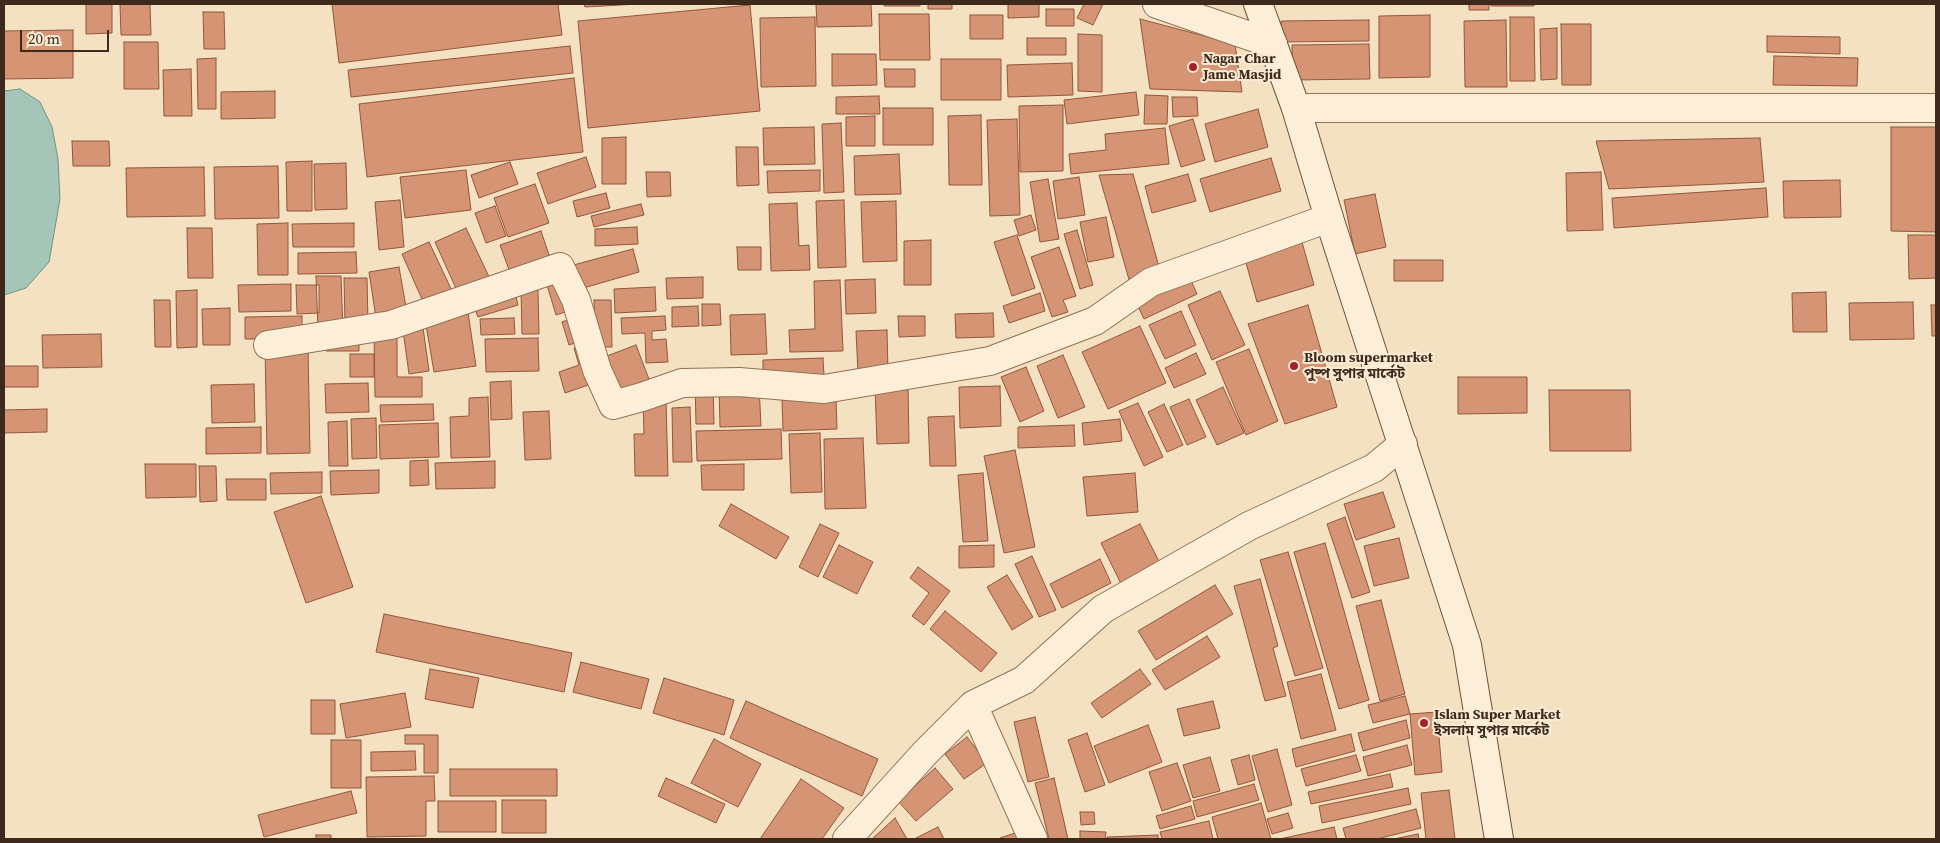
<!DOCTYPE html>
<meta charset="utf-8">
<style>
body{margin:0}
#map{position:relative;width:1940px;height:843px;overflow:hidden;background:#f3e1c2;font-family:"Source Serif 4",serif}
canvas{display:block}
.frame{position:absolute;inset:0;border:5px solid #3e2a1d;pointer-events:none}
.scale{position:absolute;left:20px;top:30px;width:89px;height:22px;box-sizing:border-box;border:2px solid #3e2a1d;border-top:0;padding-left:6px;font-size:15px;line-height:18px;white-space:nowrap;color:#3e2a1d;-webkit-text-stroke:4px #f9ebd3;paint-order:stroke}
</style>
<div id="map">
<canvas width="1940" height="843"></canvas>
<div class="frame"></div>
<div class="scale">20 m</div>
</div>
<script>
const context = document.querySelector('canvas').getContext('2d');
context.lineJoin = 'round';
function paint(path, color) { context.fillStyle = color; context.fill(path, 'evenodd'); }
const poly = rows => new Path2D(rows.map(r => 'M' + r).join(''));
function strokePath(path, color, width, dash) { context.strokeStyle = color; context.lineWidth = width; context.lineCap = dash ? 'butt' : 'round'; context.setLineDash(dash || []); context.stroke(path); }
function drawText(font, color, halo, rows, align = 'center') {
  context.font = font + ' "Source Serif 4","Noto Sans Bengali",serif'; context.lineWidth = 4; context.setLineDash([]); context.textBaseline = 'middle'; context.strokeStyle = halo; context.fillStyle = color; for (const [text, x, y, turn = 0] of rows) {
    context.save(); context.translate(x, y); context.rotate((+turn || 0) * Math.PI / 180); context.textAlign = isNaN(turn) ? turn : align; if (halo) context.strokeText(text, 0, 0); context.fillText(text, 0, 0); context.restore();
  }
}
const water = poly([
 [20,89,40,102,52,127,58,159,60,199,49,262,26,288,4,295,4,91,20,89]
]);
paint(water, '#a5c5b9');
strokePath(water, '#6a9587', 1);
const building = poly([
 [86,4,112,4,112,33,86,34,86,4],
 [120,4,150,4,151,35,121,35,120,4],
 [332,4,558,4,562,35,339,63,332,4],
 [584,4,638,4,585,7,584,4],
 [816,4,871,4,872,26,817,27,816,4],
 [884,4,920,4,920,6,884,6,884,4],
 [928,4,952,4,952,9,928,9,928,4],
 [1008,4,1039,4,1039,17,1008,18,1008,4],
 [1084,4,1103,4,1093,25,1077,18,1084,4],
 [1469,4,1489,4,1489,10,1469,10,1469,4],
 [1491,4,1534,4,1534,6,1491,6,1491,4],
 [750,5,760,111,588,128,578,21,750,5],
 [1046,9,1074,9,1074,26,1046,26,1046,9],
 [203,12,224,12,225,49,204,49,203,12],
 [879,14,929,14,930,60,880,60,879,14],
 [970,15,1003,15,1003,39,970,39,970,15],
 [1430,15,1430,77,1379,78,1379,16,1430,15],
 [815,17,816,86,761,87,760,18,815,17],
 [1510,17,1534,17,1535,81,1510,81,1510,17],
 [1140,19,1235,44,1242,92,1150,89,1140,19],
 [1369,20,1369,41,1281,42,1281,21,1369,20],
 [1506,20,1507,87,1465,87,1464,21,1506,20],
 [1561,24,1591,24,1591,85,1562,85,1561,24],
 [1557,28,1557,79,1541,80,1540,29,1557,28],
 [73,30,73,78,4,79,4,31,73,30],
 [1078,34,1102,35,1102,92,1078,91,1078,34],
 [1767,36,1840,37,1840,54,1767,52,1767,36],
 [1027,38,1066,38,1066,55,1027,55,1027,38],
 [124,42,158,42,159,89,124,89,124,42],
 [1369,44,1370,79,1293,80,1292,45,1369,44],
 [570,46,573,73,351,97,348,70,570,46],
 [832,54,876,54,877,85,832,86,832,54],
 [1774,56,1858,58,1857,86,1773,85,1774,56],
 [216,58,216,109,198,109,197,59,216,58],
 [941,59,1001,59,1001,100,941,100,941,59],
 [1072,63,1073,95,1008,97,1007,65,1072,63],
 [191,69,192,116,164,116,163,70,191,69],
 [884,69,915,69,915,87,885,87,884,69],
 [574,78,583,152,367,177,359,104,574,78],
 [275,91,275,118,221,119,221,92,275,91],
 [1136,92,1139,115,1067,124,1064,100,1136,92],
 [1145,95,1168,96,1167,124,1144,124,1145,95],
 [879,96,880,114,836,114,836,97,879,96],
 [1172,97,1197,97,1198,116,1173,117,1172,97],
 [1063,105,1063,171,1020,172,1019,106,1063,105],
 [883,108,933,108,933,145,883,145,883,108],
 [1258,109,1268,147,1215,162,1205,124,1258,109],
 [981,115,982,185,949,185,948,116,981,115],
 [875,116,875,146,846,146,846,117,875,116],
 [1017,119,1020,215,990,216,987,120,1017,119],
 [1193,119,1205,160,1181,167,1169,126,1193,119],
 [841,123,844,192,824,193,822,124,841,123],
 [814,127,815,164,764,165,763,128,814,127],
 [1891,127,1936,127,1936,232,1891,231,1891,127],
 [1165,128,1169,164,1071,174,1069,154,1106,150,1105,134,1165,128],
 [626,137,626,184,602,184,602,138,626,137],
 [1760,138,1764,182,1609,189,1596,141,1760,138],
 [72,141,109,141,110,166,73,166,72,141],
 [736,147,758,147,759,185,737,186,736,147],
 [899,154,901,194,855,195,854,156,899,154],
 [586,157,596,187,548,204,537,173,586,157],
 [1271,158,1281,191,1210,212,1200,179,1271,158],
 [312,161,312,211,287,211,286,162,312,161],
 [510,162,518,184,479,198,471,175,510,162],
 [346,163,347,209,315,210,314,164,346,163],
 [278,166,279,218,215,219,214,167,278,166],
 [204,167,205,216,127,217,126,168,204,167],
 [466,170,471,210,405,218,400,177,466,170],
 [820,170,820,191,768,193,767,171,820,170],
 [646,172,670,172,671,196,647,197,646,172],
 [1601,172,1603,230,1567,231,1566,173,1601,172],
 [1133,174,1161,274,1130,283,1099,175,1133,174],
 [1188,174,1196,201,1152,213,1145,186,1188,174],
 [1079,177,1085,215,1058,219,1053,181,1079,177],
 [1048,179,1059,239,1040,242,1030,182,1048,179],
 [1840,180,1841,217,1784,218,1783,181,1840,180],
 [535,184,549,223,508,237,494,198,535,184],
 [1766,188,1768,217,1614,228,1612,198,1766,188],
 [606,193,610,208,577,217,573,201,606,193],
 [1375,194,1386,247,1355,254,1344,200,1375,194],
 [400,200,404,247,379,250,375,202,400,200],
 [844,200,846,267,818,268,816,201,844,200],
 [896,201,897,261,863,262,861,202,896,201],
 [797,203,799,246,809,245,810,270,771,271,769,204,797,203],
 [641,204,644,215,594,227,591,216,641,204],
 [495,206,506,236,486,243,475,213,495,206],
 [1031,215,1036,230,1019,236,1014,220,1031,215],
 [1106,217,1114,257,1088,262,1080,222,1106,217],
 [288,223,288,275,258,275,257,224,288,223],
 [354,223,354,247,293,247,292,224,354,223],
 [637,227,638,244,595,246,595,229,637,227],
 [187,228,212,228,213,278,188,278,187,228],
 [466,228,491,281,459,295,435,242,466,228],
 [1077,230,1093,285,1080,289,1064,234,1077,230],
 [541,231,552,264,512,278,500,245,541,231],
 [1017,235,1035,288,1012,296,994,242,1017,235],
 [1300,235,1314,285,1257,302,1243,252,1300,235],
 [1908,235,1936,235,1936,278,1909,279,1908,235],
 [931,240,931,285,904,285,904,241,931,240],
 [429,242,453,293,425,306,402,254,429,242],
 [737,247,761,247,761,270,738,270,737,247],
 [1059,247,1076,296,1063,300,1068,312,1052,317,1031,257,1059,247],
 [633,249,639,272,573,291,566,267,633,249],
 [356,252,357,273,298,274,298,253,356,252],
 [1394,260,1443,260,1443,281,1394,281,1394,260],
 [399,267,407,313,376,318,369,272,399,267],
 [316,276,341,276,343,329,318,330,316,276],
 [1189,276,1197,294,1144,319,1135,300,1189,276],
 [703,277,703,298,667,299,666,278,703,277],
 [344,278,367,278,368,323,345,323,344,278],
 [565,279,574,309,556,315,547,285,565,279],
 [875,279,876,313,846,314,845,280,875,279],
 [840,280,843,351,790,352,789,330,815,329,814,281,840,280],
 [291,284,291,311,239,312,238,285,291,284],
 [296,285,319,285,319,313,297,314,296,285],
 [655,287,656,311,615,313,614,289,655,287],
 [197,290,197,347,177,348,176,291,197,290],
 [521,290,538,290,539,334,522,334,521,290],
 [1220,291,1245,345,1212,360,1188,305,1220,291],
 [515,292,518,305,478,317,473,304,515,292],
 [1826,292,1827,332,1793,332,1792,293,1826,292],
 [1040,293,1045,311,1009,323,1003,306,1040,293],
 [154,300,170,300,171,347,155,347,154,300],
 [594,300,611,300,612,347,596,347,594,300],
 [1913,302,1914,339,1850,340,1849,303,1913,302],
 [702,304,720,304,721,325,702,326,702,304],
 [1308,305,1337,407,1285,424,1248,324,1308,305],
 [1931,305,1936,305,1936,336,1932,336,1931,305],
 [467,306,476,366,434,372,425,319,467,306],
 [698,306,699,326,672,327,672,307,698,306],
 [230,308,230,345,203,345,202,309,230,308],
 [1181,311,1196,345,1165,359,1149,325,1181,311],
 [993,313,994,337,956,338,955,314,993,313],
 [765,314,767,354,731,355,730,315,765,314],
 [302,316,302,339,245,339,245,317,302,316],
 [665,316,666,330,652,331,652,340,666,339,668,362,646,363,645,333,622,334,621,318,665,316],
 [898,316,925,316,925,336,899,337,898,316],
 [576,317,584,340,569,345,562,322,576,317],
 [514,318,515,334,481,335,480,319,514,318],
 [422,320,429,371,409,374,402,323,422,320],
 [1140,326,1166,383,1108,409,1082,352,1140,326],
 [374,330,397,330,397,377,422,377,422,397,375,397,374,330],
 [887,330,888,372,858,373,856,331,887,330],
 [101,334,102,367,43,368,42,335,101,334],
 [538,338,539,371,486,372,485,339,538,338],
 [326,339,359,339,359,351,326,351,326,339],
 [585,345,597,382,565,393,559,372,579,365,574,348,585,345],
 [636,345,652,387,615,401,599,359,636,345],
 [308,347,310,453,267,454,265,348,308,347],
 [1249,349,1278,421,1246,435,1216,362,1249,349],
 [1196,353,1206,374,1174,388,1165,368,1196,353],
 [350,354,374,354,374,377,350,377,350,354],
 [1063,355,1085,407,1058,418,1037,366,1063,355],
 [823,358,824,376,763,377,763,360,823,358],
 [4,366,38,366,38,387,4,387,4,366],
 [1026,367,1044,411,1020,422,1001,377,1026,367],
 [1458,377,1527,377,1527,413,1458,414,1458,377],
 [511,381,512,419,491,420,490,382,511,381],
 [695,382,713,382,714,424,696,424,695,382],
 [368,383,369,412,326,413,325,384,368,383],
 [254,384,255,422,212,423,211,385,254,384],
 [759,385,761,426,720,427,719,386,759,385],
 [908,385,909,443,877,444,875,386,908,385],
 [1000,386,1001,426,960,428,959,387,1000,386],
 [1223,387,1244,433,1217,445,1196,400,1223,387],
 [1549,390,1630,390,1631,451,1550,451,1549,390],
 [488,397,490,457,451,458,450,417,469,416,469,398,488,397],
 [836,398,837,429,783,431,782,400,836,398],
 [1189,399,1206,437,1187,445,1170,407,1189,399],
 [643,400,666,400,668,476,635,476,634,434,644,434,643,400],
 [1138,403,1163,457,1144,466,1119,411,1138,403],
 [433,404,434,420,381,422,380,405,433,404],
 [1164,404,1183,445,1167,452,1148,412,1164,404],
 [690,407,692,462,673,462,672,408,690,407],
 [47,409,47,432,4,433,4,410,47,409],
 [549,411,551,459,525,460,523,412,549,411],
 [954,416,956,466,930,466,928,417,954,416],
 [376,418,377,458,352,459,351,419,376,418],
 [1120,419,1122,441,1084,445,1082,423,1120,419],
 [347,421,348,466,329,466,328,422,347,421],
 [438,423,439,457,380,459,379,425,438,423],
 [1074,425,1075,446,1018,448,1018,427,1074,425],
 [261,427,261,453,206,454,206,428,261,427],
 [781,429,782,459,697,461,696,431,781,429],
 [820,433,822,492,791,493,789,434,820,433],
 [863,438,866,508,825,509,824,439,863,438],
 [1015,450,1035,547,1004,553,984,456,1015,450],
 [428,460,429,485,410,486,410,461,428,460],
 [495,461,495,488,436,489,435,463,495,461],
 [145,464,196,464,196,497,146,498,145,464],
 [744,464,744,490,702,490,701,465,744,464],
 [199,466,216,466,217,501,200,502,199,466],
 [379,470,379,493,331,495,330,471,379,470],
 [322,472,322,493,271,494,270,473,322,472],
 [983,473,988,541,963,542,958,475,983,473],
 [1135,473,1138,512,1087,516,1083,477,1135,473],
 [226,479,266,479,266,500,227,500,226,479],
 [1383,492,1395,527,1356,540,1344,504,1383,492],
 [321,496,353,587,306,603,274,512,321,496],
 [731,504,789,537,776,559,719,526,731,504],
 [1345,517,1370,592,1352,598,1327,524,1345,517],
 [820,524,839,533,818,577,799,567,820,524],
 [1140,524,1166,575,1126,594,1101,543,1140,524],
 [1399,538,1409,578,1374,586,1364,546,1399,538],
 [1325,543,1369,700,1339,709,1294,552,1325,543],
 [839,545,873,562,857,594,823,577,839,545],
 [994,545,994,567,959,568,959,546,994,545],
 [1288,552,1323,668,1295,676,1260,560,1288,552],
 [1032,556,1056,610,1039,617,1015,564,1032,556],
 [1100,559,1111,583,1062,608,1050,584,1100,559],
 [918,567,950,591,924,625,912,616,929,593,910,578,918,567],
 [1007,575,1033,617,1012,630,987,587,1007,575],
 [1260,579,1278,646,1273,648,1286,696,1265,701,1234,586,1260,579],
 [1215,585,1233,614,1156,660,1138,631,1215,585],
 [1381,600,1405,694,1380,701,1356,606,1381,600],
 [945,611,997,653,981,672,930,629,945,611],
 [384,614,572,653,564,692,376,652,384,614],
 [1207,636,1220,657,1165,690,1152,670,1207,636],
 [581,662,649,679,641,709,573,692,581,662],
 [430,669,479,678,473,708,425,699,430,669],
 [1140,669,1151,684,1102,718,1091,703,1140,669],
 [1321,674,1336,730,1301,739,1287,682,1321,674],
 [664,678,734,700,724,735,653,713,664,678],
 [405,693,411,727,346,738,340,704,405,693],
 [1405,696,1410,714,1373,723,1368,705,1405,696],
 [311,700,335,700,335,734,311,734,311,700],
 [746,701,878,759,862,796,730,738,746,701],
 [1213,701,1220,728,1184,736,1177,709,1213,701],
 [1437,712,1442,772,1415,775,1410,714,1437,712],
 [1035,717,1049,777,1028,782,1014,722,1035,717],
 [1406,720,1410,738,1363,751,1358,733,1406,720],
 [1148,725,1162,762,1109,783,1094,746,1148,725],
 [1087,733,1105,785,1085,792,1068,740,1087,733],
 [1351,734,1355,751,1296,767,1292,749,1351,734],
 [405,735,438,735,438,773,424,773,424,744,405,744,405,735],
 [967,737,987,763,964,779,945,754,967,737],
 [714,739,761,764,738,807,691,783,714,739],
 [331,740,361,740,361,788,331,788,331,740],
 [1407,745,1412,765,1368,776,1363,757,1407,745],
 [1277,749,1292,805,1268,812,1252,756,1277,749],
 [415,751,416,770,371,771,371,752,415,751],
 [1249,755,1255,780,1238,785,1231,760,1249,755],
 [1356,755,1361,771,1306,786,1301,769,1356,755],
 [1210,757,1220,791,1193,798,1183,765,1210,757],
 [1177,763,1191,801,1162,811,1149,772,1177,763],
 [935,768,953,789,916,821,898,801,935,768],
 [450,769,557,769,557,796,450,796,450,769],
 [1390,774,1393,787,1311,804,1308,792,1390,774],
 [434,776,435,801,426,801,426,836,367,837,366,777,434,776],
 [666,778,725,804,716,823,658,796,666,778],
 [1054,778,1068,839,1049,839,1035,783,1054,778],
 [801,779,844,808,822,839,760,839,801,779],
 [1254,784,1259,800,1197,817,1193,801,1254,784],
 [1408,788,1411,804,1322,823,1319,806,1408,788],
 [1449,790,1455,839,1426,839,1421,793,1449,790],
 [351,791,357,813,264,837,258,815,351,791],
 [502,800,546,800,546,833,502,833,502,800],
 [438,801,496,801,496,832,438,832,438,801],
 [1261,803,1271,839,1218,839,1212,817,1261,803],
 [1191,806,1195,819,1160,829,1156,816,1191,806],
 [1416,809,1421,828,1377,839,1346,839,1343,828,1416,809],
 [1080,812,1094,812,1095,824,1081,825,1080,812],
 [1288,813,1293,828,1272,834,1267,819,1288,813],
 [895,818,907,839,872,839,895,818],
 [1209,821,1213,839,1162,839,1160,832,1209,821],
 [938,827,944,839,917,839,916,838,938,827],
 [1334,827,1337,839,1280,839,1334,827],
 [1024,830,1027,839,1000,839,1000,838,1024,830],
 [1080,831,1106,832,1105,839,1080,839,1080,831],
 [1418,834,1419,839,1394,839,1418,834],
 [316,835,331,835,331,839,316,839,316,835],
 [1158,835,1158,839,1107,839,1107,837,1158,835]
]);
paint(building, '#d59574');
strokePath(building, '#92563a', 1);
const street = poly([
 [1157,4,1273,44],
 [1296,108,1936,108],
 [268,345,391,325,560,267,576,300,597,370,613,405,642,397,682,383,739,382,824,389,990,361,1095,321,1151,282,1329,218],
 [973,705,1033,839],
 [847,839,925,753,973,705,1024,680,1103,609,1249,526,1374,468,1403,444]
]);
const secondary = poly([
 [1258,4,1296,108,1329,218,1467,645,1499,839]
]);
strokePath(street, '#907157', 30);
strokePath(secondary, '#71513a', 30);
strokePath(street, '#fceed7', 28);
strokePath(secondary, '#fceed7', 28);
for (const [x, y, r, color] of [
 [1193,67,5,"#a6202b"],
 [1294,366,5,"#a6202b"],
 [1424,723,5,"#a6202b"]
]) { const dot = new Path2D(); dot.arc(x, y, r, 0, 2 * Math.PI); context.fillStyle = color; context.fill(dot); strokePath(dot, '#f9ebd3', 2); }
drawText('bold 14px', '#3e2a1d', '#f9ebd3', [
 ["Nagar Char",1203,59],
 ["Jame Masjid",1203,75],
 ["Bloom supermarket",1304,358],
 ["পুষ্প সুপার মার্কেট",1304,374],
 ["Islam Super Market",1434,715],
 ["ইসলাম সুপার মার্কেট",1434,731]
], 'left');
</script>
